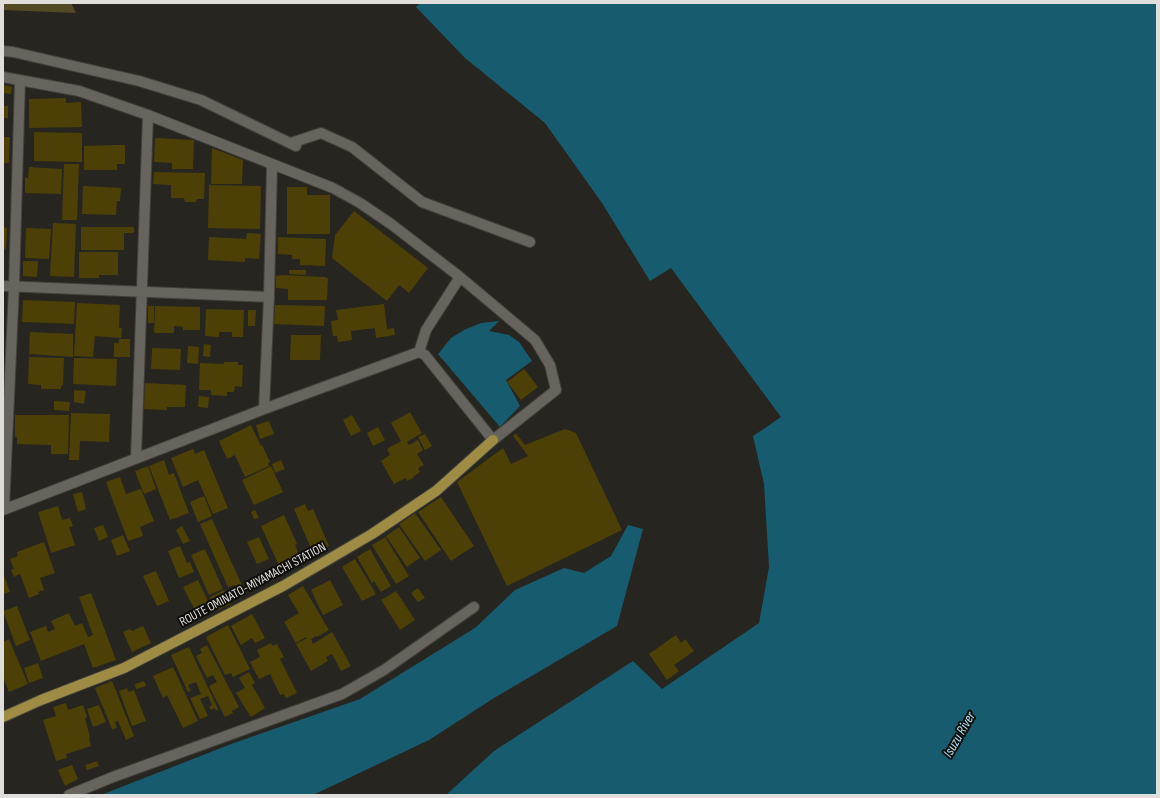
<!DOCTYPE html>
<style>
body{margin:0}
#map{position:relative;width:1160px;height:798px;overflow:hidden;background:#26251f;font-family:"Sofia Sans Condensed",sans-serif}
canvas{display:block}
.frame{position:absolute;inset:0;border:4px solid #dfdeda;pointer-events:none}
</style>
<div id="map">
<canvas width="1160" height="798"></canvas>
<div class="frame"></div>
</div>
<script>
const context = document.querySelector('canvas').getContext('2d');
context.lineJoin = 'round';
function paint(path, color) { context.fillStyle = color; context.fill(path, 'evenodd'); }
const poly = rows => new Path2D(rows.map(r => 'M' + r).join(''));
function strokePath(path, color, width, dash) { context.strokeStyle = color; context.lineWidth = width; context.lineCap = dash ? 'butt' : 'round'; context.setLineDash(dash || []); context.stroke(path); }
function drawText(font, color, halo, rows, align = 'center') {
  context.font = font + ' "Sofia Sans Condensed",sans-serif'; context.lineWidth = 4; context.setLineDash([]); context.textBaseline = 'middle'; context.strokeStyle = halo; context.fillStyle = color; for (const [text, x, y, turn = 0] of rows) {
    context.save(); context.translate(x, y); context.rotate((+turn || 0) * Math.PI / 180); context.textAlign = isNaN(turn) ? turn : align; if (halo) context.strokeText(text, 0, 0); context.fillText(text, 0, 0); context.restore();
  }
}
paint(poly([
 [3,3,71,3,76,13,3,10]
]), '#534924');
paint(poly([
 [420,3,1157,3,1157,795,446,795,494,751,633,661,662,689,759,623,769,567,764,484,753,436,781,417,671,268,650,281,602,203,545,123,465,58,416,7],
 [499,321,489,331,509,335,519,342,532,361,506,380,520,406,500,427,438,354,451,338,464,330,481,323],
 [628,525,643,529,617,626,494,698,429,740,313,795,101,795,231,744,360,699,475,628,515,590,564,568,584,573,611,556]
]), '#175b6f');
paint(poly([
 [3,85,12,87,11,94,3,93],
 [66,98,66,103,81,102,82,127,29,128,29,99],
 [3,106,8,106,8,118,3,118],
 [34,132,82,133,82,162,34,161],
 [3,137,10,137,9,163,3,163],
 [155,138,194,140,193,169,172,169,172,163,154,162],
 [115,145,125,145,125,164,117,164,117,170,84,170,84,146],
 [212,148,243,160,242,184,211,184],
 [64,164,79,164,77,220,62,220],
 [29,167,62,169,61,194,25,193,25,177,28,178],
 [154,172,205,173,204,199,197,199,196,202,185,202,184,198,171,198,171,185,153,184],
 [209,185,261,186,260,229,208,228],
 [83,186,121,188,120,201,117,201,116,215,82,214],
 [287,187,307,187,307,195,330,195,330,234,287,234],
 [354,211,428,268,409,293,399,285,387,301,332,258,335,235],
 [53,223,76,224,74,277,50,276],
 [3,227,7,228,6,249,3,248],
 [81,227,134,227,134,233,124,233,124,250,81,250],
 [26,228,51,229,49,259,25,258],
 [247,233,261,234,259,259,245,258,245,262,208,260,209,237,246,239],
 [278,237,326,239,325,266,300,265,300,259,292,259,292,255,278,254],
 [79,252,118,252,118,275,99,275,99,278,79,278],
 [23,261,38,261,37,277,23,276],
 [289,270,306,270,306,275,289,274],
 [282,275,326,277,326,278,328,278,327,300,288,300,288,289,276,288,276,276],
 [23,300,75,302,74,324,22,322],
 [77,303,120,305,119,328,122,328,121,338,95,336,93,357,74,356],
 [384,304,387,329,394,328,395,335,376,338,375,328,351,331,352,340,338,342,337,336,333,336,331,321,338,320,336,310],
 [275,305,325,306,324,326,274,324],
 [148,306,154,306,154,323,148,323],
 [155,306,200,307,200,330,183,330,183,327,174,326,174,333,154,333],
 [206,309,244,310,243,337,232,337,232,332,219,332,219,337,205,336],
 [248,310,256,310,255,326,248,326],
 [30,332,73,334,73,357,29,354],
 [291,335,321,335,320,360,290,360],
 [119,339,130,339,130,357,114,357,114,343,119,343],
 [204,344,211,345,210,357,203,356],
 [188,346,199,347,198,364,187,363],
 [152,348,181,349,180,370,151,369],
 [29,357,64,358,63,385,61,386,61,389,41,389,41,385,28,384],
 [74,358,117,359,116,386,73,384],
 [224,362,238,362,238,365,243,365,242,387,235,386,234,392,227,392,227,396,211,395,211,390,199,390,200,363,224,364],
 [524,369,538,387,521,400,507,382],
 [145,383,186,385,185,407,167,407,167,410,144,409],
 [74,390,86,391,84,404,74,402],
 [199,396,209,397,208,408,198,407],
 [54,401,70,402,69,411,54,410],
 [410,412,422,433,407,442,409,445,418,440,423,450,417,454,424,465,418,468,420,472,413,477,413,478,407,481,406,478,394,484,381,461,390,455,387,449,401,441,391,423],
 [71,413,110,414,109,442,80,441,79,460,69,460],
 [15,415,69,415,68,454,51,454,51,445,17,444,17,437,15,437],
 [352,415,361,431,351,436,343,420],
 [269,421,274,434,260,439,256,425],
 [251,425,261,446,262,445,270,462,268,463,269,466,245,477,235,455,227,459,219,441],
 [378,427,385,440,373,446,367,433],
 [565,429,576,433,622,530,507,586,457,482,503,448,511,464,528,456,513,436,516,433,525,445],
 [425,434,432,446,425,450,418,437],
 [193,449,195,454,204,450,228,508,213,514,198,480,183,487,171,458],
 [164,460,169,475,174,473,189,513,170,520,149,466],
 [281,460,285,469,275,473,272,464],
 [148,466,156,489,144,494,135,471],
 [271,466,283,492,254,505,242,480],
 [120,477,126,494,141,489,154,521,140,527,143,536,128,541,106,482],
 [82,492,86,509,78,512,73,494],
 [204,496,212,516,198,522,190,502],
 [441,497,474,546,451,561,418,512],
 [305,504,308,511,313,509,329,546,313,553,294,509],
 [58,506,62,520,70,518,73,526,69,527,75,545,51,553,38,512],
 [255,510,259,518,254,519,251,512],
 [415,513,441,550,425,561,399,524],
 [284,515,297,544,295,545,301,559,280,568,261,526],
 [212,519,245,592,239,595,235,585,228,587,200,524],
 [103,525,108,537,99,541,94,528],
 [182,526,190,541,183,544,176,530],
 [399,527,420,558,407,567,386,536],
 [123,535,130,551,117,556,111,540],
 [259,537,269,559,257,564,247,542],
 [385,537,409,576,396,584,372,545],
 [44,542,55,573,40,578,44,590,38,592,39,594,29,598,20,574,14,577,11,570,14,569,10,559,18,556,17,552],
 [180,546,187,563,190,562,194,572,179,578,168,551],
 [205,549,223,589,209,595,191,555],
 [370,549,391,586,381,592,374,581,372,583,357,557],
 [355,559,376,594,362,601,342,567],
 [156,571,169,601,157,606,143,576],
 [3,573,10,592,3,594],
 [198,580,210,605,196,612,183,587],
 [330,580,343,605,323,615,311,590],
 [303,586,329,630,317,637,316,636,311,639,313,644,332,632,351,666,341,671,332,654,326,657,328,661,311,671,296,644,307,638,306,637,296,643,284,622,299,613,288,595],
 [418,588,425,598,418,602,411,593],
 [224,590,231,604,216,611,210,597],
 [396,591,415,620,400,630,381,600],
 [91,593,116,660,93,668,84,644,41,661,30,632,46,626,48,632,55,629,51,621,69,613,75,626,82,623,88,637,93,635,79,597],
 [17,606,30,640,16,646,3,611],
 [252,614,265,638,255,643,252,638,241,645,231,626],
 [228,625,250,669,233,677,231,673,225,675,206,637],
 [143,626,151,643,132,652,123,632,130,629,132,631],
 [676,635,681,643,685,639,694,651,674,665,679,671,667,680,649,654],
 [9,639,28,684,9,692,3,677,3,642],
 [271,643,272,646,277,644,284,657,280,659,297,693,286,698,284,694,280,695,270,674,259,679,250,662,260,657,257,650],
 [207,645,239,707,232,711,233,713,225,717,209,686,217,682,213,675,207,678,196,656,202,653,200,649],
 [189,647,218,709,216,711,215,708,211,710,209,707,212,705,208,696,200,699,208,716,200,719,190,698,201,694,196,682,188,685,191,691,188,692,171,655],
 [38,663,43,678,29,683,24,668],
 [173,667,198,721,183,728,167,695,163,698,153,676],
 [249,672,255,683,252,685,265,708,251,717,236,693,245,688,239,678],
 [112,681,134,736,126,740,118,721,115,722,117,728,112,729,95,688],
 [144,681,146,686,136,689,135,684],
 [127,688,128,692,134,690,146,721,132,726,119,691],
 [66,703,68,710,83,705,87,717,85,718,90,737,89,738,91,746,66,754,67,758,56,761,43,720,56,716,53,707],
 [99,705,106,722,93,727,87,709],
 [97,761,99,766,87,770,85,765],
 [72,765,78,779,65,786,58,770]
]), '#4d4007');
const minor = poly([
 [3,51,13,52,139,81,201,100,296,146],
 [3,77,79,91,148,115,333,188,360,203,391,224,460,277,535,340,550,365,556,390,493,440,425,355,419,352,264,409,3,510],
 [291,143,321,133,352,147,422,202,530,242],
 [3,286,269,297],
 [419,352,426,330,460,277],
 [264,409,269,297,272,165],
 [136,458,148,115],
 [4,509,14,286,20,80],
 [69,795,113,777,342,694,384,670,474,607]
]);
const major = poly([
 [3,717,41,700,124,668,283,586,372,534,436,491,493,440]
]);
strokePath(minor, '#41403b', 12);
strokePath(major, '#41403b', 12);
strokePath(minor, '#66645d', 10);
strokePath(major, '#9e8c44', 10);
drawText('13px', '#dfdeda', '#0f0e0b', [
 ["ROUTE OMINATO-MIYAMACHI STATION",253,585,-28]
]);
drawText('italic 14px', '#aee4f8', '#0f0e0b', [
 ["Isuzu River",960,735,-60]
]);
</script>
